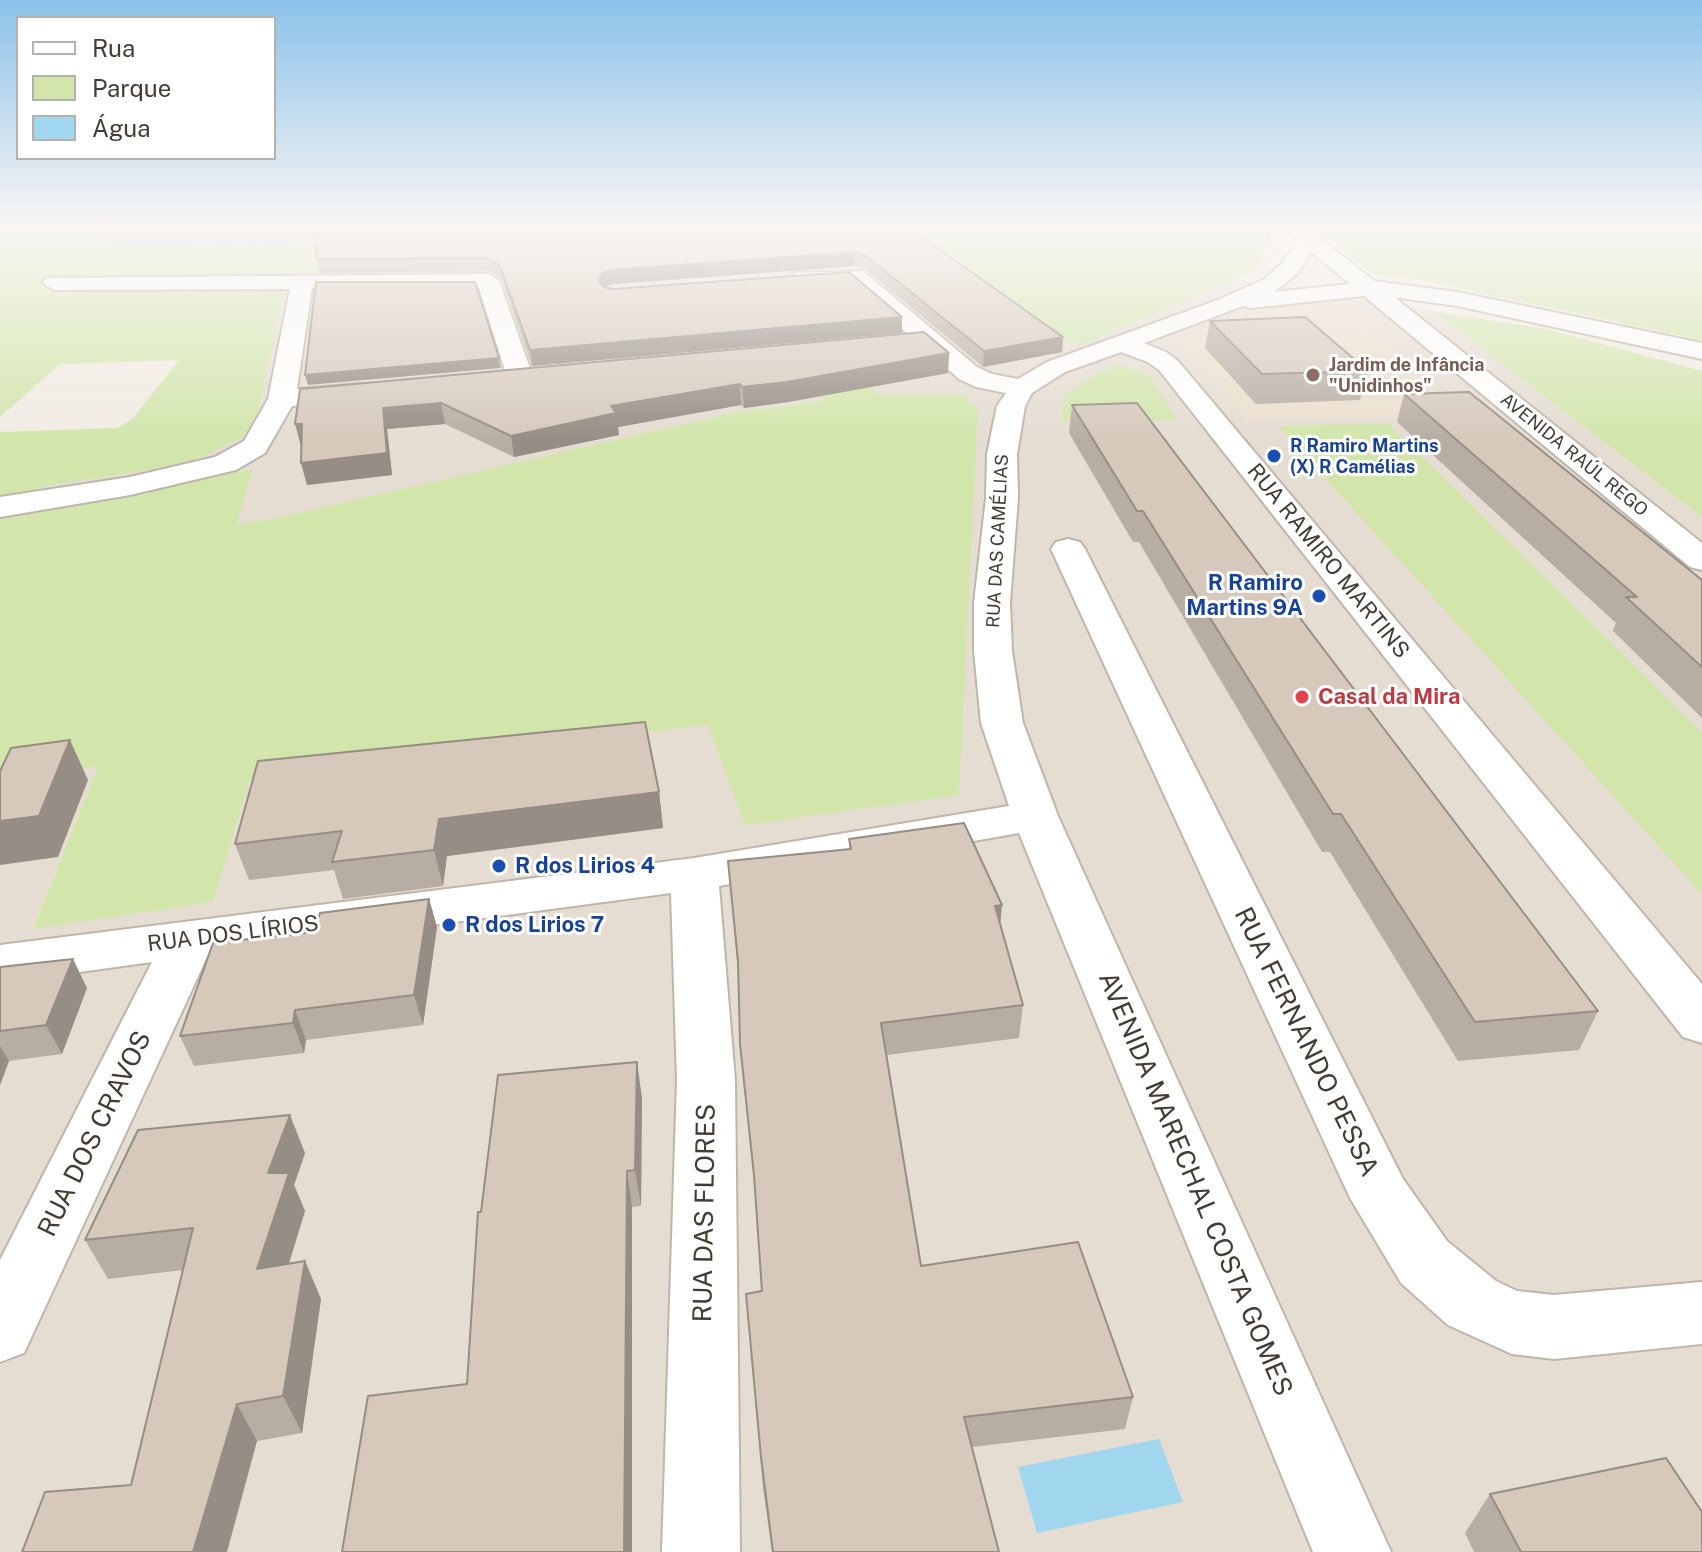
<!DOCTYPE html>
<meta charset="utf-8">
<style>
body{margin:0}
#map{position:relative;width:1702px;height:1552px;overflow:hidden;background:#f1ece4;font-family:"Public Sans",sans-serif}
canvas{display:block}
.legend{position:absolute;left:16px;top:16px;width:260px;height:144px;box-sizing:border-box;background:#fff;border:2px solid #b4b1ae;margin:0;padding:10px 14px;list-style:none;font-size:24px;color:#433b34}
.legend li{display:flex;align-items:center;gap:16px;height:40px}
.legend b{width:40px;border:2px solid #b4b1ae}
</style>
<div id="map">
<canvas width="1702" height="1552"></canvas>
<ul class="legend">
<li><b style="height:10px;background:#fff"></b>Rua</li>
<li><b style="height:22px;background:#d2e6ac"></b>Parque</li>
<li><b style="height:22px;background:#a0d7ee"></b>Água</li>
</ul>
</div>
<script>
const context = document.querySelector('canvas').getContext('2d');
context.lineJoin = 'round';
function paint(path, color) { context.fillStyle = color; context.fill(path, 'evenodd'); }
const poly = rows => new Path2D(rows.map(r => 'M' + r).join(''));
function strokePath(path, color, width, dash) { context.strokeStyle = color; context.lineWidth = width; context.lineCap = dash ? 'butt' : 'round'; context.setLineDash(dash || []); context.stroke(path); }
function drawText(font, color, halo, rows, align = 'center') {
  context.font = font + ' "Public Sans",sans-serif'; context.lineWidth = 6; context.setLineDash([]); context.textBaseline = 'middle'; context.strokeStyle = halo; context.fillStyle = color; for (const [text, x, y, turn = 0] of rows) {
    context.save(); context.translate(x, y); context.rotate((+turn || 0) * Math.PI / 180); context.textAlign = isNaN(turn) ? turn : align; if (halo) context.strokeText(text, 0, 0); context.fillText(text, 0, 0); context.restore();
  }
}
paint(poly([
 [0,225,913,225,876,237,360,243,285,239,137,240,35,229,0,229],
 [567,251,1227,278,1433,311,1702,517,1702,1552,0,1552,0,777,98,767,33,928,213,902,249,779,708,724,861,394,732,413,277,520,237,525,251,469,0,516,0,498,58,484,278,316,287,272,447,274]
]), '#e5ddd2');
paint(poly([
 [1313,302,1353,307,1382,321,1389,327,1366,328,1463,414,1246,421,1184,346,1187,336,1244,314,1290,303]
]), '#ebdfcd');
paint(poly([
 [913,225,1269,225,1270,239,1256,270,1079,346,936,259,876,237],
 [1356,225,1702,225,1702,340,1420,280,1372,274,1322,234],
 [0,229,35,229,137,240,285,239,360,243,581,269,447,274,288,272,254,431,190,463,58,484,0,498,0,432,118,428,133,418,179,360,60,364,0,417],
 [1433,311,1546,329,1702,371,1702,517],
 [845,354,877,394,962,395,978,408,959,795,745,825,708,725,250,779,213,902,33,929,98,767,0,777,0,516,252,469,237,525,278,518,732,413,824,400,793,359],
 [1115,364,1149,374,1178,420,1062,421,1065,394],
 [1388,423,1702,733,1702,894,1278,426]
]), '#d2e6ac');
paint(poly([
 [1159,1439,1183,1502,1037,1533,1018,1467]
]), '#a0d7ee');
paint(poly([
 [917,225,929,225,890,240,883,238,917,225],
 [0,230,51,231,86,238,126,241,273,240,344,245,340,248,273,244,126,245,86,242,51,235,0,234,0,230]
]), '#a0d7ee');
const lane = poly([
 [1311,225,1338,225,1299,235,1293,231,1311,225]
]);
const street = poly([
 [1281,225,1303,225,1374,281,1457,292,1702,343,1702,359,1457,306,1394,297,1702,543,1702,570,1690,567,1364,296,1251,308,1243,306,1144,343,1166,352,1178,361,1702,984,1702,1043,1683,1037,1160,371,1148,362,1121,352,1065,372,1032,393,1025,406,1017,454,1018,498,1010,603,1012,651,1023,723,1058,816,1391,1552,1313,1552,1019,833,719,886,735,1080,740,1552,662,1552,677,1080,671,893,208,955,24,1353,0,1362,0,1260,152,962,0,983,0,945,694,858,1009,806,981,723,974,651,974,603,986,498,987,454,997,406,1006,393,976,387,959,379,850,283,796,287,785,280,796,273,863,271,977,367,992,374,1018,379,1047,362,1218,300,1265,279,1282,263,1298,241,1281,225],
 [1311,252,1350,284,1274,292,1298,273,1311,252],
 [488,274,499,281,533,377,529,383,511,383,507,377,479,288,312,288,297,389,360,384,370,386,373,392,370,398,292,406,265,453,236,470,130,495,0,517,0,497,130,477,215,457,244,441,268,399,290,289,54,290,43,283,46,278,488,274],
 [1068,539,1080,542,1085,549,1403,1179,1447,1241,1496,1281,1517,1291,1554,1295,1702,1282,1702,1344,1554,1359,1512,1354,1448,1325,1401,1283,1350,1198,1051,549,1056,542,1068,539]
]);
strokePath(lane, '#c0b5aa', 4);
strokePath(street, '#c0b5aa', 4);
paint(lane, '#fff');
paint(street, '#fff');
paint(poly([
 [809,225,905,225,1063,337,1062,352,983,367,865,269,855,266,614,284,604,287,613,289,902,317,902,333,532,366,502,280,490,271,320,273,316,259,318,239,225,239,222,226,799,232,811,232],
 [1210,321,1368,371,1360,400,1256,404,1205,348],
 [949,353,948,373,788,402,744,408,741,405,618,427,619,435,514,457,445,424,387,429,392,475,307,485,301,446,300,389],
 [1404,394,1702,580,1702,718,1613,631,1616,623,1397,422],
 [1072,405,1598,1011,1579,1050,1458,1061,1330,852,1322,852,1139,542,1133,542,1069,433],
 [659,792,663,828,447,856,443,886,343,899,334,870,249,880,235,844],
 [849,839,1000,923,1023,1005,1019,1038,887,1055,921,1266,1133,1397,1125,1429,972,1447,999,1552,772,1552,763,1488,746,1294,762,1291,756,1203,743,1077,738,973,728,861,849,849],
 [429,899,437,927,423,1025,306,1040,304,1053,194,1066,180,1036,314,932],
 [0,967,87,988,62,1054,9,1061,0,1085],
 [642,1098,641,1206,632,1207,632,1552,467,1384,481,1212],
 [305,1153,294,1185,305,1211,289,1264,305,1261,321,1299,302,1433,257,1441,131,1485,183,1270,108,1279,85,1240],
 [1490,1494,1702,1552,1474,1552,1465,1533]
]), '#b8ada2');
paint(poly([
 [855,252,855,266,614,284,603,287,599,281,602,273,612,270],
 [902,317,902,333,532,366,530,350],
 [1063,337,1062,352,983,367,984,351],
 [949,353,948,373,788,402,744,408,742,387],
 [499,358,501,368,308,385,305,375],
 [740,384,741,405,618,427,619,435,514,457,511,436,611,406],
 [441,403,445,424,387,429,392,475,307,485,301,463,383,408],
 [295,424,302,424,301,446],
 [70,740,88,780,58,857,0,865,0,821],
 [659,792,663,828,447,856,443,886,434,850,439,819],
 [429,899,437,927,423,1025,414,995],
 [1002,905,999,937,995,906],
 [73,959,87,988,62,1054,46,1025],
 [295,1010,306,1040,304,1053,293,1023],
 [0,1046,9,1061,0,1085],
 [637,1062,642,1098,641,1206,635,1170],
 [290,1115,305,1153,294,1185,305,1211,275,1307,257,1269,268,1173],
 [627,1171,632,1207,632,1552,624,1552],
 [305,1261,321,1299,302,1433,283,1396],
 [237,1404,257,1441,227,1552,193,1552]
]), '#968d84');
const building = poly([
 [223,225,797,225,799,232,813,232,812,225,905,225,1063,337,984,351,865,255,855,252,612,270,602,273,599,281,604,287,613,289,849,272,902,317,530,350,500,266,487,258,316,259,318,226,222,226,223,225],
 [316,282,475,282,499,358,305,375,316,282],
 [1305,317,1368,371,1262,374,1210,321,1305,317],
 [924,332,949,353,787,382,742,387,740,384,611,406,616,413,511,436,441,403,383,408,387,453,301,463,302,424,295,424,300,389,924,332],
 [1469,392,1702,580,1702,667,1626,597,1637,597,1404,394,1469,392],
 [1137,403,1598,1011,1475,1022,1341,814,1333,814,1143,511,1137,511,1072,405,1137,403],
 [645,722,659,792,439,819,434,850,332,862,342,831,235,844,258,761,645,722],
 [70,740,39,816,0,821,0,771,11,748,70,740],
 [964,823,1002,905,995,906,1023,1005,881,1023,921,1266,1078,1242,1133,1397,964,1417,999,1552,773,1552,761,1457,746,1294,762,1291,754,1175,740,1044,738,961,728,861,851,849,849,839,964,823],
 [429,899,414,995,295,1010,293,1023,180,1036,213,943,314,932,320,913,429,899],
 [73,959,46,1025,0,1031,0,967,73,959],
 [637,1062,635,1170,627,1171,624,1552,342,1552,368,1396,467,1384,478,1212,481,1212,498,1075,637,1062],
 [290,1115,268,1173,289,1173,257,1269,305,1261,283,1396,237,1404,193,1552,22,1552,45,1492,131,1485,193,1228,85,1240,138,1130,290,1115],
 [1666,1458,1702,1512,1702,1552,1521,1552,1490,1494,1666,1458]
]);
paint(building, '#d6c9bc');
strokePath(building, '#968d84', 2);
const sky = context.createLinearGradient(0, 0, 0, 442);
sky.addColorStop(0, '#8bc2ea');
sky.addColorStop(0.51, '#f9f6f3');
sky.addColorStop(1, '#f9f6f300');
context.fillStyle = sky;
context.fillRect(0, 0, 1702, 442);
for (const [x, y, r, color] of [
 [1313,375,8,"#8d6e63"],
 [1274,456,8,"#1a4fb4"],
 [1319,596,8,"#1a4fb4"],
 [1302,697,8,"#e0444e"],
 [499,866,8,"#1a4fb4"],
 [449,925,8,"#1a4fb4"]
]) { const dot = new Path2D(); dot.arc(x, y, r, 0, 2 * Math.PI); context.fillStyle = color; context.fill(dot); strokePath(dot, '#fff', 3); }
drawText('bold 18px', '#785e54', '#fff', [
 ["Jardim de Infância",1329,365],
 ["\"Unidinhos\"",1329,386]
], 'left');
drawText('bold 18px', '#164399', '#fff', [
 ["R Ramiro Martins",1290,446],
 ["(X) R Camélias",1290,467]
], 'left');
drawText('18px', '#433b34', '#fff', [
 ["AVENIDA RAÚL REGO",1574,455,39],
 ["RUA DAS CAMÉLIAS",998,541,-87]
]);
drawText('22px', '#433b34', '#fff', [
 ["RUA RAMIRO MARTINS",1328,561,51],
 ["RUA DOS LÍRIOS",233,934,-7]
]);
drawText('bold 22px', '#164399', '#fff', [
 ["R Ramiro",1303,583,"right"],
 ["Martins 9A",1303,608,"right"],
 ["R dos Lirios 4",515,866],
 ["R dos Lirios 7",465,925]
], 'left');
drawText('bold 22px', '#be3a42', '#fff', [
 ["Casal da Mira",1318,697]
], 'left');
drawText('26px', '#433b34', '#fff', [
 ["RUA FERNANDO PESSA",1306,1042,64],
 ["RUA DOS CRAVOS",95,1134,-64],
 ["AVENIDA MARECHAL COSTA GOMES",1195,1184,67],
 ["RUA DAS FLORES",705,1213,-89]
]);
</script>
